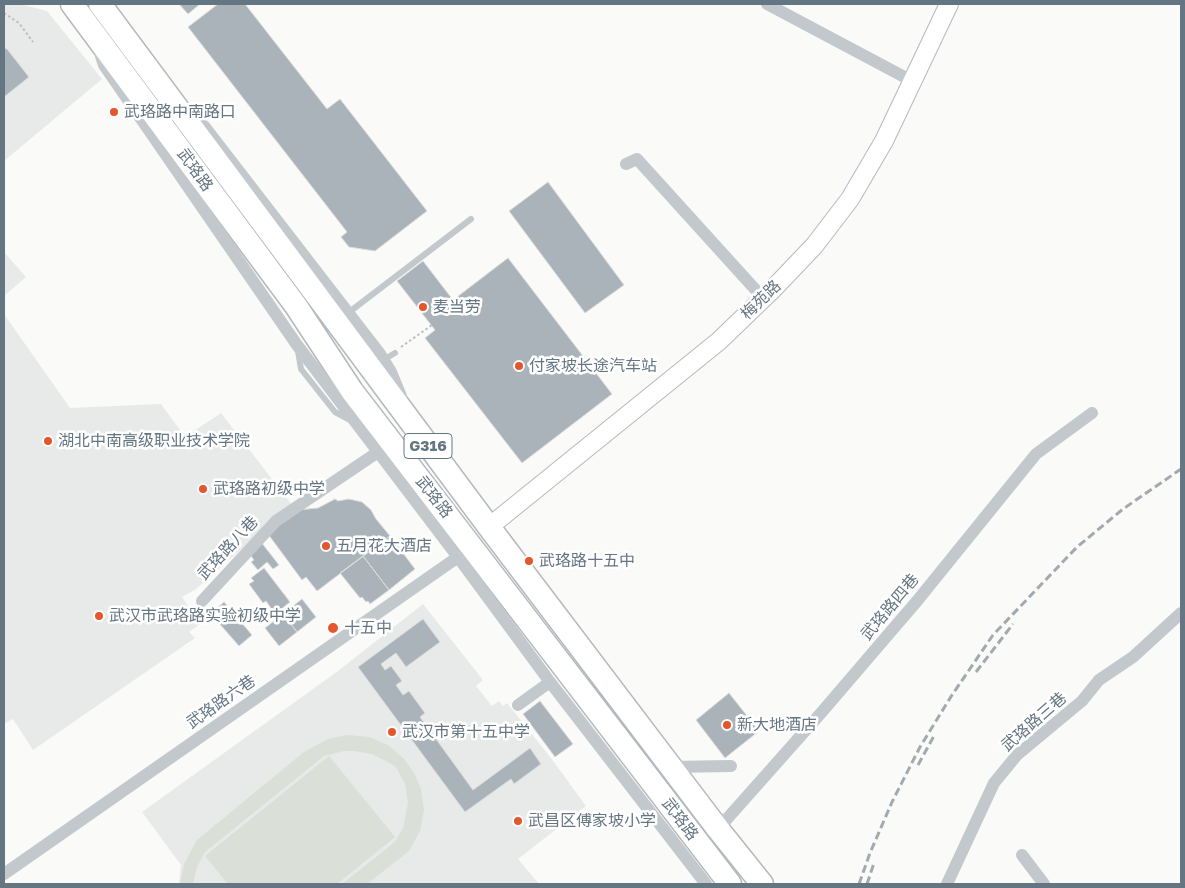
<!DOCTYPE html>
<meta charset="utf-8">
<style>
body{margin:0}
#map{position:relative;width:1185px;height:888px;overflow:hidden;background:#fafaf8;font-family:"Golos Text",sans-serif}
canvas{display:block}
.frame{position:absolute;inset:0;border:5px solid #657683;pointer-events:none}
</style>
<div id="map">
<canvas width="1185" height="888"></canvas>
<div class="frame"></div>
</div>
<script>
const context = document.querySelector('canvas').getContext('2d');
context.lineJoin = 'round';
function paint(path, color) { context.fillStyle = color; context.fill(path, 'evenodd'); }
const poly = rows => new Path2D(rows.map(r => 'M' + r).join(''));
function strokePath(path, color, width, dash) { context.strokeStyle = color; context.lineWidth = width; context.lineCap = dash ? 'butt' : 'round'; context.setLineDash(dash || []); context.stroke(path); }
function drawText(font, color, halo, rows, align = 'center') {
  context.font = font + ' "Golos Text","Noto Sans SC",sans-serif'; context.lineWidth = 5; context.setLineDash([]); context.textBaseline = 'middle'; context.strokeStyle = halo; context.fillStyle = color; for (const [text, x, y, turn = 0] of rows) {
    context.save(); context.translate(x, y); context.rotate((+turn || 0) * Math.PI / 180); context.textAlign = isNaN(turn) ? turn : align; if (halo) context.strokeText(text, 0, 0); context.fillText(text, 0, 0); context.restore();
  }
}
paint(poly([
 [4,4,19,4,47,11,102,79,4,161],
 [4,252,26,277,4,296],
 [4,314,70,408,161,404,185,437,221,413,292,505,196,589,182,597,200,624,189,632,195,638,33,750,13,719,4,724],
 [423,604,483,680,476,686,492,706,499,701,503,706,507,703,551,758,586,806,518,859,539,884,179,884,181,865,142,812,338,671]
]), '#e8e9e9');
paint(poly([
 [348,735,369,737,388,745,404,759,414,773,421,789,424,810,420,831,409,851,367,884,342,884,395,842,403,828,408,803,405,784,396,767,388,762,372,754,354,751,344,751,324,756,205,852,197,867,193,884,180,884,184,864,197,840,304,752,328,739],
 [329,756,395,837,337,884,228,884,205,856]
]), '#dadfd7');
const building = poly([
 [179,4,200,4,188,14,179,4],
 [218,4,245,4,327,109,340,99,427,211,375,251,349,247,341,237,347,232,188,27,218,4],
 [4,48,7,49,29,77,4,97,4,48],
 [548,182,624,285,585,313,509,211,548,182],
 [508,258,612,394,522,463,425,338,435,330,397,281,423,261,453,300,508,258],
 [335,499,338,501,349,499,362,502,371,510,376,519,390,536,317,591,306,577,302,580,268,534,297,510,318,508,335,499],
 [390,536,415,569,389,590,363,556,390,536],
 [261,542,279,565,273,569,267,562,258,570,251,562,254,560,248,552,261,542],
 [363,556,389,590,370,604,368,601,366,602,362,597,360,598,340,573,363,556],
 [264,568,290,602,275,614,266,601,263,603,249,584,254,581,251,578,264,568],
 [302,599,316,617,297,632,283,614,302,599],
 [224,602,252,635,239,646,211,614,224,602],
 [283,614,297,632,279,646,265,628,283,614],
 [423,619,440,642,406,667,396,653,381,664,385,670,391,666,402,681,396,685,403,695,409,691,425,713,420,717,473,790,530,748,541,764,514,784,511,779,465,812,358,667,423,619],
 [729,693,759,731,725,758,696,720,729,693],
 [540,701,573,744,555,757,523,714,540,701]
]);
paint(building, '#aab3b9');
strokePath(building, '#dcdcda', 1);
const secondary = poly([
 [489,527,719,341,772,290,814,246,850,199,884,141,949,4]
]);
const highway = poly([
 [72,4,296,306,352,391,730,884],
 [100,4,489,527,718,829,762,884]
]);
strokePath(secondary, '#b3babf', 20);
strokePath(highway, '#b4b9bd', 25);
strokePath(poly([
 [4,13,19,23,33,42],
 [401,347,432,325]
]), '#bbbfc2', 2, [2.5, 2.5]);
strokePath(poly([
 [348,313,471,219],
 [298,351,301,369,335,412,350,420],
 [383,360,395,353]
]), '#c3c8cc', 6);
strokePath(poly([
 [767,4,912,81],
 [101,56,104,65,297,345,458,557,550,682,706,884],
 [204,126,380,354,391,372,401,396],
 [626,164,637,159,763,298],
 [202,601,276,521,378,452],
 [518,705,550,682],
 [670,767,731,766],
 [718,829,821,713,917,601,1036,454,1092,413],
 [1022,855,1044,884],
 [4,874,458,557],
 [947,884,994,783,1017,755,1082,701,1099,680,1133,657,1181,613]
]), '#c3c8cc', 12);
strokePath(secondary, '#fff', 18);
strokePath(highway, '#fff', 22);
strokePath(poly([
 [976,672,1013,624],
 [918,765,935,734],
 [859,884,870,853,892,802,920,747,952,695,993,635,1077,547,1123,509,1181,469],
 [867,884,874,863]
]), '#a2aab0', 3, [8, 4]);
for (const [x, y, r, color] of [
 [114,112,5,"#e4572e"],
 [423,307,5,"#e4572e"],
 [519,366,5,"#e4572e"],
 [48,441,5,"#e4572e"],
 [203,489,5,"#e4572e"],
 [326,546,5,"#e4572e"],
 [529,561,5,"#e4572e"],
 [99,616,5,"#e4572e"],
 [333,628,6,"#e4572e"],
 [727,725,5,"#e4572e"],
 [392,732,5,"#e4572e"],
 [518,821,5,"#e4572e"]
]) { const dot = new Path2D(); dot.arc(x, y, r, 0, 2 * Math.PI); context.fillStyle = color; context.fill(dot); strokePath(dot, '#fff', 2); }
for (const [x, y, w] of [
 [428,446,48]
]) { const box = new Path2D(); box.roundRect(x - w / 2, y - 12.5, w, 25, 4); context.fillStyle = '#fff'; context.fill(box); strokePath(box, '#657683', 1); }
drawText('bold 15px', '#657683', null, [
 ["G316",428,446]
]);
drawText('16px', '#657683', '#fff', [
 ["武珞路中南路口",124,112],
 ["麦当劳",433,307],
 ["付家坡长途汽车站",529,366],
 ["湖北中南高级职业技术学院",58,441],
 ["武珞路初级中学",213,489],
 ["五月花大酒店",336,546],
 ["武珞路十五中",539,561],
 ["武汉市武珞路实验初级中学",109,616],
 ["十五中",344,628],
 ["新大地酒店",737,725],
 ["武汉市第十五中学",402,732],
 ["武昌区傅家坡小学",528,821]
], 'left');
drawText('16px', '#657683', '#fff', [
 ["武珞路",195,170,54],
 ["梅苑路",761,300,-44],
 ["武珞路",434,497,52],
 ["武珞路八巷",228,548,-47],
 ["武珞路四巷",890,607,-50],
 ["武珞路六巷",221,702,-35],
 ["武珞路三巷",1034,722,-41],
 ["武珞路",680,819,53]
]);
</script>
